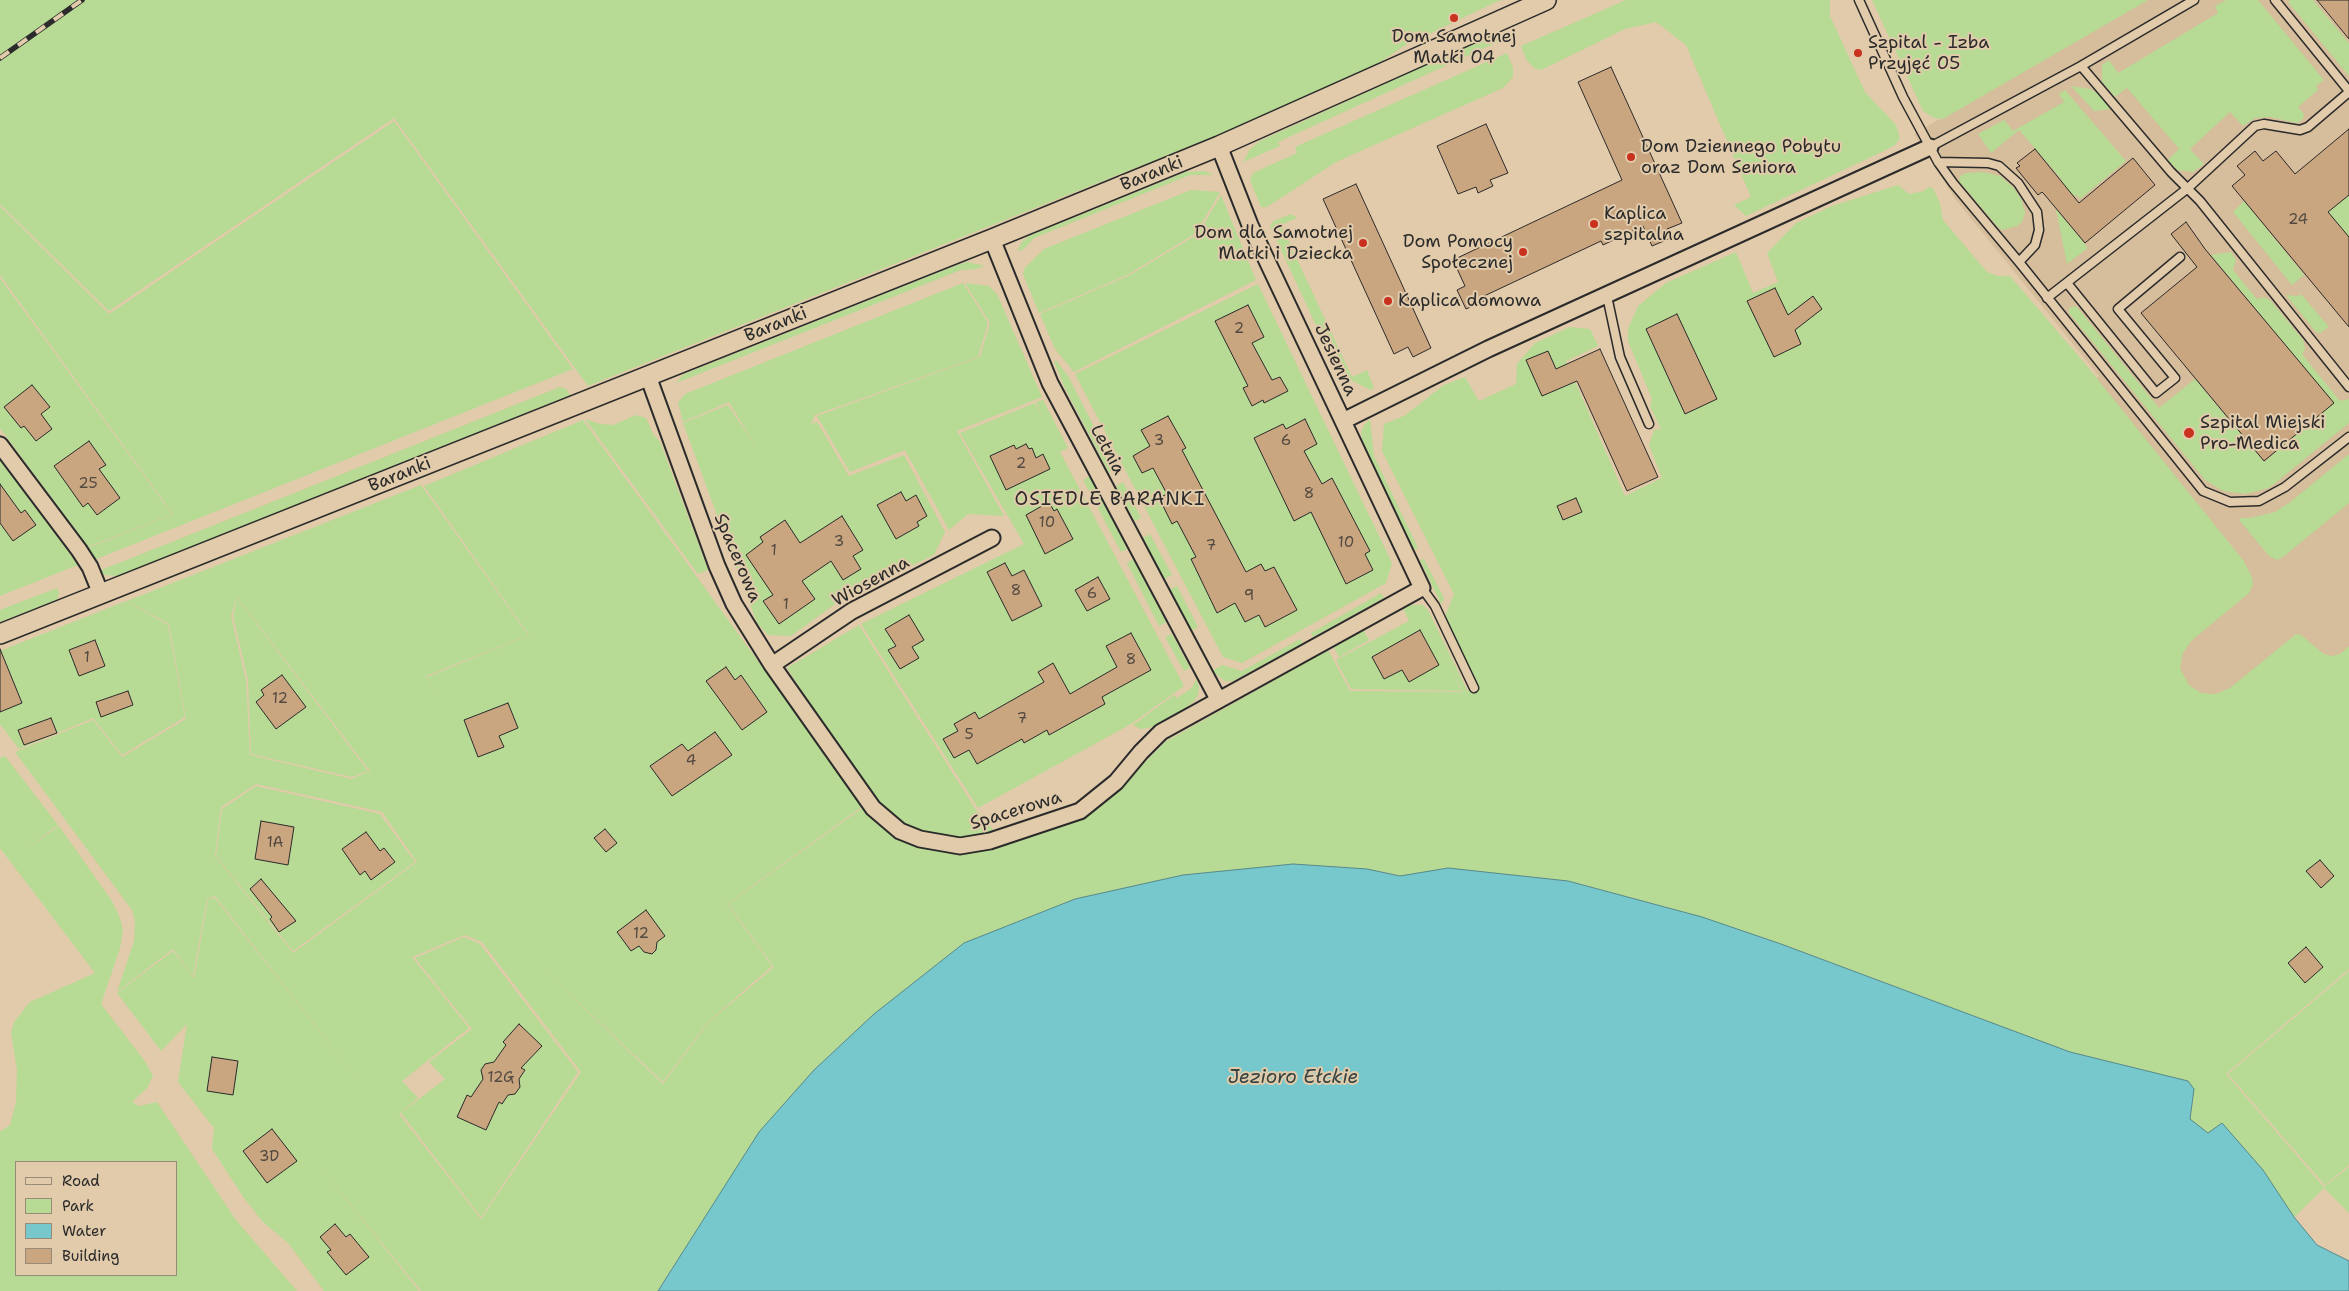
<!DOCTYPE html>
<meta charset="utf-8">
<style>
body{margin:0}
#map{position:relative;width:2349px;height:1291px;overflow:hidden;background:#e1cbaa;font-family:"Shantell Sans",sans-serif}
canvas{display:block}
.legend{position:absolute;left:15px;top:1161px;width:162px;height:115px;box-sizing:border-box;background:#e1cbaa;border:1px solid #988b77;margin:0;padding:6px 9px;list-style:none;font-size:15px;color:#2b2b2b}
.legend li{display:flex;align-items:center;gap:10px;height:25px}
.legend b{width:25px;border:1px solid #988b77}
</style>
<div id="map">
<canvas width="2349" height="1291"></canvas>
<ul class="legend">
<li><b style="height:6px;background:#e1cbaa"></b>Road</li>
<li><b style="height:14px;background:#b7da94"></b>Park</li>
<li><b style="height:14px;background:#76c8cc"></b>Water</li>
<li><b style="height:14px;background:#c9a580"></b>Building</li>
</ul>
</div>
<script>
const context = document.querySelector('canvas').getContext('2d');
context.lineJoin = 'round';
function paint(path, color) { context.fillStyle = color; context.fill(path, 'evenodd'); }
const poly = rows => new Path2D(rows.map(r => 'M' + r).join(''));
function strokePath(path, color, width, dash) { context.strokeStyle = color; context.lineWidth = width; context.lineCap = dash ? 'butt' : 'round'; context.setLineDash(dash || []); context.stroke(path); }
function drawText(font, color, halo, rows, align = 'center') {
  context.font = font + ' "Shantell Sans",sans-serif'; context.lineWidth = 4; context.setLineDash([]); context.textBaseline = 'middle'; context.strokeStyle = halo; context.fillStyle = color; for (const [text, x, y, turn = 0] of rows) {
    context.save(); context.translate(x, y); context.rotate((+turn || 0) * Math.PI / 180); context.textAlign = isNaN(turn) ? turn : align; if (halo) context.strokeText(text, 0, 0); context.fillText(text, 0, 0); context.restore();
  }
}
paint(poly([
 [2144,0,2349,0,2349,657,2204,777,1961,490,2099,376,1956,200,1914,134]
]), '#d6bd9b');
paint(poly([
 [0,0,1505,0,1498,1,1404,46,1376,65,1213,137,588,386,394,118,109,311,0,204],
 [1626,0,1830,0,1830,16,1865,92,1896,125,1900,138,1895,145,1886,150,1746,216,1734,205,1751,197,1686,45,1656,22,1625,29,1541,70,1534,68,1526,59,1521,46],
 [1872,0,2148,0,1943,119,1934,118,1923,111],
 [2226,0,2258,0,2324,80,2316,86,2318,90,2298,107,2304,114,2303,119,2297,123,2270,117,2255,118,2243,126,2230,112,2190,149,2204,164,2193,172,2177,170,2168,160,2179,149,2127,88,2115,97,2102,82,2102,65,2109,60,2118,73,2218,13,2215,6],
 [2291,0,2313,0,2349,43,2349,76,2288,2],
 [1487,37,1495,37,1502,40,1278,142,1280,146,1243,162,1250,149,1260,141],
 [1507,53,1513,68,1513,77,1503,88,1336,162,1267,207,1261,207,1250,180,1253,173,1297,153,1295,147],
 [2071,86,2090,89,2097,93,2111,109,2094,111],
 [2065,90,2126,161,2080,199,2076,195,2055,207,2047,194,2062,180,2019,130,1991,153,1978,134,2004,120,2013,131,2064,102,2059,94],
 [394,121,573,369,94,560,88,548,173,514,0,275,0,206,109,314],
 [1205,171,1213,175,1190,175,1034,238,1024,249,1017,251,1022,242,1029,236,1186,172],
 [1983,172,2000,176,2014,188,2021,199,2025,213,2022,222,2017,226,2002,230,1997,226,1959,181,1960,176,1967,173],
 [1898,185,1909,194,1924,191,1928,187,1933,188,1940,203,1943,220,1987,272,1998,276,2010,276,2082,360,2243,560,2252,577,2253,585,2249,593,2191,641,2183,653,2180,668,2189,685,2201,693,2216,694,2230,688,2296,634,2301,635,2324,654,2332,656,2340,654,2349,646,2349,969,2226,1074,2324,1187,2349,1167,2349,1213,2324,1188,2282,1229,1414,875,1400,876,1377,871,730,1291,421,1291,317,1163,419,1291,324,1291,288,1243,263,1222,244,1198,212,1149,214,1128,178,1082,187,1024,161,1051,117,993,173,951,194,978,208,899,215,898,366,1091,215,896,207,899,193,976,173,949,117,992,134,941,135,921,132,910,15,752,93,720,122,757,186,719,169,624,127,601,421,485,528,635,426,676,435,694,427,677,529,635,424,486,583,420,863,806,727,904,772,966,707,1023,663,1082,540,966,663,1084,708,1023,774,967,728,904,864,807,877,824,916,845,939,851,962,852,1086,812,1108,800,1165,742,1328,650,1350,691,1463,692,1435,632,1462,691,1351,689,1336,660,1409,621,1403,608,1408,605,1423,605,1428,610,1467,690,1464,692,1478,686,1445,617,1454,594,1382,451,1384,424,1404,416,1444,385,1465,377,1479,401,1516,384,1517,364,1535,343,1570,327,1590,329,1598,346,1566,361,1625,496,1662,478,1649,445,1654,430,1661,429,1650,406,1652,399,1628,341,1628,329,1638,306,1666,283,1736,252,1753,293,1778,282,1767,253,1796,223,1832,206],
 [237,597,370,771,352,779,250,755,246,681,231,616],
 [256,784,382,812,417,862,293,953,215,856,221,807],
 [465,935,482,942,581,1072,481,1219,399,1114,418,1098,402,1081,469,1028,412,957],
 [1191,190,1220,192,1196,233,1129,274,1039,313,1023,274,1024,269,1044,249],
 [1221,195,1256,280,1074,372,1055,349,1040,314,1130,275,1198,234],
 [2349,195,2349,237,2317,198],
 [2076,201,2077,203,2062,216,2088,248,2067,264,2056,210],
 [2244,201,2304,275,2292,285,2233,212],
 [1291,214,1297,218,1281,225,1352,377,1367,370,1374,388,1370,390,1338,373,1270,226,1274,221],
 [2231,252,2236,260,2233,270,2257,299,2264,297,2271,301,2303,340,2305,349,2302,354,2340,401,2349,399,2349,423,2269,488,2245,494,2223,491,2205,480,2069,313,2069,309,2073,306,2077,307,2159,408,2195,379,2264,462,2334,403,2211,255],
 [968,262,985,266,976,269,961,270,676,383,684,374,957,265],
 [0,278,172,514,88,547,0,428],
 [963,283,988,323,978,357,815,415,811,424,817,422,849,476,904,455,945,532,934,555,845,597,791,636,768,635,757,623,683,423,728,405,756,447,729,402,683,422,678,403,685,394],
 [965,283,989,286,997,294,1042,397,957,431,1004,516,968,514,949,530,905,450,850,472,817,416,980,357,990,323],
 [1258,284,1392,563,1386,583,1242,663,1223,657,1075,374],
 [2301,294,2329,327,2320,333,2316,332,2286,295,2298,296],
 [1056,360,1068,376,1116,469,1109,473,1065,388,1054,362],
 [560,387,566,389,570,395,118,576,105,575,99,571],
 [1043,400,1068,448,1060,452,1184,686,1131,724,978,808,861,624,1024,544,960,433,1035,403,1043,418,1036,402],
 [636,415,646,418,653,434,660,442,708,570,698,574,585,419,600,424,613,425],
 [1370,419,1374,456,1418,548,1414,550,1363,443,1361,432,1364,425],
 [2349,454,2349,503,2283,557,2277,560,2269,556,2240,521,2240,518,2249,518,2275,512,2289,503],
 [0,460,78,565,0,596],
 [1090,476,1127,549,1121,552,1083,480],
 [1123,482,1141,518,1135,521,1116,486],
 [1150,534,1172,575,1164,579,1143,538],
 [1133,559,1166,622,1159,626,1127,563],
 [1424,559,1443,596,1444,600,1441,604,1420,560],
 [1177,586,1198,627,1191,631,1170,589],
 [57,588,59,593,57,600,0,622,0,610],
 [1381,593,1384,598,1313,637,1311,633],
 [237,598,368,771,352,777,251,754,248,680,233,616],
 [126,601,168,625,185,717,122,755,93,718,19,749,0,724,0,651],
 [859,625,976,810,996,833,973,839,947,839,922,834,898,821,873,799,787,668],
 [1363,630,1369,640,1339,657,1334,647],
 [1172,634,1190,668,1184,671,1165,637],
 [1300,639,1303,643,1233,681,1225,681,1212,671,1222,665,1242,671],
 [1196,679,1199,687,1198,695,1194,701,1172,718,1159,726,1140,729,1133,725,1174,695,1177,698,1192,688],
 [5,756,58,825,27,849,59,826,112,901,120,918,123,930,120,948,101,1004,144,1060,153,1076,147,1088,132,1102,139,1106,157,1102,236,1220,297,1291,0,1291,0,1132,10,1125,16,1102,17,1070,11,1033,14,1022,30,1002,95,973,0,848,0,758],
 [16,1162,176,1162,176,1275,16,1275],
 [256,786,380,814,415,862,293,951,216,856,222,809],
 [464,937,480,944,578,1072,481,1217,401,1113,445,1079,429,1062,472,1029,415,958],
 [2349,971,2349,1165,2325,1185,2228,1074]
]), '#b7da94');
const water = poly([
 [1293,864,1367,869,1400,876,1448,868,1568,881,1702,917,1781,944,2070,1052,2188,1081,2194,1089,2190,1119,2208,1133,2222,1123,2263,1170,2294,1217,2317,1245,2349,1261,2349,1291,658,1291,759,1132,814,1070,874,1014,964,943,1075,899,1183,875,1293,864]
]);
paint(water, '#76c8cc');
strokePath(water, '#58898c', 1);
const building = poly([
 [2317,0,2349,0,2349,39,2317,0],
 [1611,67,1682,223,1667,229,1671,238,1652,246,1643,226,1603,245,1601,241,1482,297,1484,301,1466,309,1457,290,1465,286,1453,260,1622,180,1578,82,1611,67],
 [1486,124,1508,173,1490,180,1493,186,1478,193,1476,187,1458,194,1437,146,1486,124],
 [2349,129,2349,195,2328,212,2349,237,2349,327,2232,186,2245,175,2237,166,2255,151,2263,161,2276,151,2295,174,2349,129],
 [2035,149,2079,203,2133,158,2155,185,2085,243,2044,194,2042,192,2038,195,2016,168,2020,166,2017,163,2035,149],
 [1356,184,1431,348,1413,357,1408,347,1394,354,1323,199,1356,184],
 [2186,222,2205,249,2334,403,2264,461,2141,313,2197,267,2171,234,2186,222],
 [1775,288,1788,315,1813,296,1822,309,1795,330,1801,344,1774,357,1747,301,1775,288],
 [1248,305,1264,337,1252,343,1272,380,1280,377,1288,391,1264,403,1263,400,1252,406,1243,388,1248,386,1215,321,1248,305],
 [1677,314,1717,399,1685,414,1646,329,1677,314],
 [1600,349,1658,477,1627,491,1577,381,1542,396,1526,360,1548,351,1556,369,1600,349],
 [32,385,50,407,41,414,52,429,36,441,24,426,21,428,4,407,32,385],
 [1168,416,1186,448,1182,450,1246,572,1261,564,1265,571,1274,567,1297,610,1265,627,1259,615,1245,622,1235,603,1217,613,1191,559,1196,557,1177,521,1172,524,1159,498,1167,494,1153,468,1142,473,1133,456,1150,446,1141,430,1168,416],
 [1305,419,1317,444,1304,451,1322,484,1332,478,1370,551,1365,554,1373,570,1346,584,1311,512,1294,521,1254,438,1283,424,1286,429,1305,419],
 [89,441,106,465,99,469,120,498,97,515,88,503,83,507,54,466,89,441],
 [1026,444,1029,449,1032,448,1036,458,1043,454,1050,469,1006,490,990,456,1014,445,1016,449,1026,444],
 [0,484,21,513,25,510,36,525,13,541,0,523,0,484],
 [901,492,906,501,916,495,927,516,917,522,919,526,896,539,877,505,901,492],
 [1576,498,1582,512,1563,520,1557,506,1576,498],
 [1049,502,1054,511,1057,509,1073,539,1045,554,1026,515,1049,502],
 [842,516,863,550,853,556,861,569,843,580,831,561,802,581,815,599,779,624,763,601,773,595,746,555,763,542,760,537,785,520,800,543,842,516],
 [1005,563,1012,576,1024,570,1042,606,1012,621,987,572,1005,563],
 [1098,577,1110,599,1087,611,1075,590,1098,577],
 [909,615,924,640,912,647,919,658,900,669,888,650,896,646,885,629,909,615],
 [1420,630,1439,665,1409,682,1402,670,1384,679,1372,657,1420,630],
 [1131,633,1151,670,1102,697,1105,704,1049,735,1047,730,1024,743,1022,739,977,764,969,750,954,758,943,739,958,731,954,724,975,712,979,719,1044,682,1038,672,1053,663,1070,694,1117,667,1106,646,1131,633],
 [95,640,105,666,79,676,69,650,95,640],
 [0,649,22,703,0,712,0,649],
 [726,667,735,680,741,675,767,712,742,730,706,681,726,667],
 [282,675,306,707,276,729,256,702,264,695,261,690,282,675],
 [128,691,133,705,101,717,96,702,128,691],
 [508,703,518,728,499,736,504,747,478,757,464,720,508,703],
 [51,718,57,733,24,745,18,730,51,718],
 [715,732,732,755,672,796,650,766,682,744,688,751,715,732],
 [261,821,294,827,288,865,255,859,261,821],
 [605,829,617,843,606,852,594,838,605,829],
 [366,832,380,851,384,848,395,862,371,880,365,871,360,875,342,849,366,832],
 [2320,860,2334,876,2321,888,2306,871,2320,860],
 [261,879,296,921,279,932,270,919,272,917,250,889,261,879],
 [646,910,665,936,657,942,656,950,652,954,644,952,639,946,631,951,617,932,646,910],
 [2306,947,2323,967,2305,983,2288,963,2306,947],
 [519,1024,542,1046,521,1068,525,1070,519,1079,520,1087,515,1094,508,1095,502,1104,499,1102,486,1130,457,1117,467,1095,471,1097,483,1079,481,1070,485,1064,494,1062,506,1045,503,1042,519,1024],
 [212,1057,238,1061,233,1095,207,1091,212,1057],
 [272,1129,297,1161,267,1183,243,1151,272,1129],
 [335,1224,346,1237,350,1234,369,1257,346,1275,327,1252,331,1250,320,1237,335,1224]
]);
paint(building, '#c9a580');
strokePath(building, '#2b2b2b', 1);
const service = poly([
 [1859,0,1903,97,1938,162,1953,183,2019,262,2203,491,2230,502,2259,501,2285,487,2349,437],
 [2194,0,2081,66,2171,172,2200,201,2349,387],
 [2275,0,2349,91],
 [1930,147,2081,66],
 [1938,162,1988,163,1999,166,2018,183,2037,212,2039,230,2035,245,2019,262],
 [2067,283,2156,393,2175,378,2118,309,2180,257],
 [1607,296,1620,357,1649,424],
 [2047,298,2188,188,2255,126,2264,124,2300,130,2308,127,2349,92],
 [1422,588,1435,606,1474,688]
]);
const minor = poly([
 [992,239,1050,383,1218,699],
 [648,376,717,566,734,604,772,665,873,808,900,831,920,839,960,846,990,841,1080,811,1116,782,1141,752,1161,732,1422,588,1250,225,1219,146],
 [1343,421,1488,349,1930,147],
 [0,445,79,550,90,567,101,594],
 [772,665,852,611,992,538]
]);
const tertiary = poly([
 [0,634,992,239,1219,146,1546,0]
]);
strokePath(service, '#2b2b2b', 11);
strokePath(minor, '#2b2b2b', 19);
strokePath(tertiary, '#2b2b2b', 22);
strokePath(service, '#e1cbaa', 8);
strokePath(minor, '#e1cbaa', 15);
strokePath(tertiary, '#e1cbaa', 19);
const rail = poly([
 [0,58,82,0]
]);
strokePath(rail, '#2b2b2b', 5.5);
strokePath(rail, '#e1cbaa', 4, [11]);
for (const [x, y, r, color] of [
 [1454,18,5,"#c8321e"],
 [1858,53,5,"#c8321e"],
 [1631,157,5,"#c8321e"],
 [1594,224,5,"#c8321e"],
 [1363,243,5,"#c8321e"],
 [1523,252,5,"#c8321e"],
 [1388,301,5,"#c8321e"],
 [2189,433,6,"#c8321e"]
]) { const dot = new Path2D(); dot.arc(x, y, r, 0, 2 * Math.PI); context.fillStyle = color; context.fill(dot); strokePath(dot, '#e1cbaa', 2); }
drawText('15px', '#524a40', null, [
 ["24",2298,220],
 ["2",1239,329],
 ["3",1159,441],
 ["6",1286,441],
 ["2",1021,464],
 ["25",88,484],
 ["8",1309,494],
 ["10",1047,523],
 ["3",839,542],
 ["10",1346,543],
 ["7",1211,546],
 ["1",774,551],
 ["8",1016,591],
 ["6",1092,594],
 ["9",1249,596],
 ["1",786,605],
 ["1",87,658],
 ["8",1131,660],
 ["12",280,699],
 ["7",1022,719],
 ["5",969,735],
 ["4",691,761],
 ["1A",275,843],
 ["12",641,934],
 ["12G",501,1078],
 ["3D",269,1157]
]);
drawText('18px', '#2b2b2b', '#e1cbaa', [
 ["Dom Samotnej",1454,37,"center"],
 ["Matki 04",1454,58,"center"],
 ["Szpital - Izba",1868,43],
 ["Przyjęć 05",1868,64],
 ["Dom Dziennego Pobytu",1641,147],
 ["oraz Dom Seniora",1641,168],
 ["Kaplica",1604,214],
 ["szpitalna",1604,235],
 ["Dom dla Samotnej",1353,233,"right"],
 ["Matki i Dziecka",1353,254,"right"],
 ["Dom Pomocy",1513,242,"right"],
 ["Społecznej",1513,263,"right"],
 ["Kaplica domowa",1398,301],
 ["Szpital Miejski",2200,423],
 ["Pro-Medica",2200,444]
], 'left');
drawText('18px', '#2b2b2b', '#e1cbaa', [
 ["Baranki",1152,174,-22],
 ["Baranki",776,325,-22],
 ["Jesienna",1335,360,65],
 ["Letnia",1107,450,62],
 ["Baranki",400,475,-22],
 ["Spacerowa",737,558,67],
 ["Wiosenna",871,582,-29],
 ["Spacerowa",1016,811,-17]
]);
context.letterSpacing = '1px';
drawText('19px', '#2b2b2b', '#e1cbaa', [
 ["OSIEDLE BARANKI",1110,500]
]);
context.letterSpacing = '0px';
drawText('italic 19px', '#364343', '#e1cbaa', [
 ["Jezioro Ełckie",1293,1078]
]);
</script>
